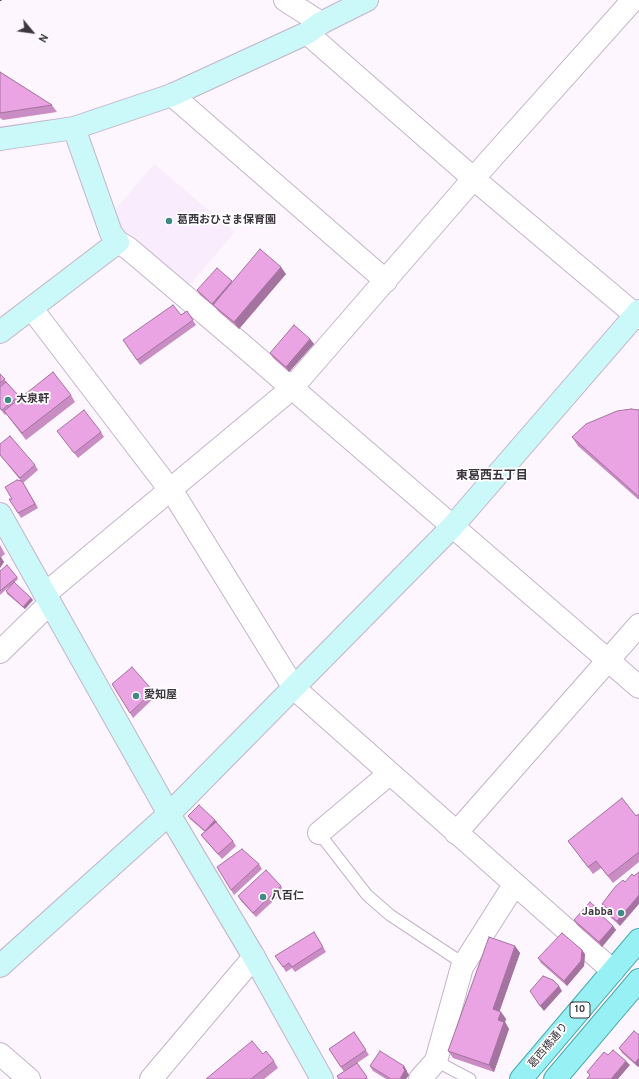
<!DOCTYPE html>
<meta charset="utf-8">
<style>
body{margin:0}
#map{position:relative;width:639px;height:1079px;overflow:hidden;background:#fdf6ff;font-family:Overpass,sans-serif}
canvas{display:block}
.north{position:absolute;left:12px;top:12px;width:40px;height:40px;-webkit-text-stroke:3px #fff;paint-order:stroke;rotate:119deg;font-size:11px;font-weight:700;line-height:16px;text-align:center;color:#3c353e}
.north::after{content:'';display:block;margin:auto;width:14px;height:18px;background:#3c353e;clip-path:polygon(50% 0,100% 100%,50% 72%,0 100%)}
</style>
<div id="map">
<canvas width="639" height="1079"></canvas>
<div class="north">N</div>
</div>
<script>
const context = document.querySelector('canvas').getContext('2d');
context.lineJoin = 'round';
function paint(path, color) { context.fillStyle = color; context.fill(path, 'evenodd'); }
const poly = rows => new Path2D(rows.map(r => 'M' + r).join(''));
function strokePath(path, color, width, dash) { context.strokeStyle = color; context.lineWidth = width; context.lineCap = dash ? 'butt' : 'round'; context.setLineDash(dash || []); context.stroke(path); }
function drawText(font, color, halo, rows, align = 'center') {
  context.font = font + ' Overpass,"Noto Sans JP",sans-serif'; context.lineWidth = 3.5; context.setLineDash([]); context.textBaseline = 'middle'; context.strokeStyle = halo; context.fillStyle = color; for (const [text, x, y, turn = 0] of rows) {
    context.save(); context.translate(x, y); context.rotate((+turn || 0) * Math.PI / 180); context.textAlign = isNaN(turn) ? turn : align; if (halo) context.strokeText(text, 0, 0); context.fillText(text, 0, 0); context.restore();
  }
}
paint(poly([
 [154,164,235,232,185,291,119,235,115,210]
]), '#f9ecfd');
const lane = poly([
 [319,833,367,895,390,915,464,964],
 [436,1061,470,1079]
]);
const street = poly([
 [285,0,321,23],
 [307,33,474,179,639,318],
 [172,95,386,281],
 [118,242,128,248,241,344,639,687],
 [32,309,177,499,294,688,613,971],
 [45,594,291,389,481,170,633,0],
 [0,652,50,603],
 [319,833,389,774],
 [456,833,639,625],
 [0,1054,29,1079],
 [151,1079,254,957],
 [420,1079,436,1061,462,967,514,885]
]);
const secondary = poly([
 [0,139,74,128,172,95,307,33,321,23,367,0],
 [0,332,118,242,111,233,74,128],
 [0,514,169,814,254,957,322,1079],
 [0,966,169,814,452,527,639,311]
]);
const primary = poly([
 [521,1079,639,940],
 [555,1079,639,980]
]);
strokePath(lane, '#c4b3c9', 13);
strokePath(street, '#c4b3c9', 24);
strokePath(secondary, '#c4b3c9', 24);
strokePath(primary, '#4aa9af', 24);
strokePath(lane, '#fff', 11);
strokePath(street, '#fff', 22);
strokePath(secondary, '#cbf8f9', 22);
strokePath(primary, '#97f1f4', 22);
strokePath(poly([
 [0,1,0,0]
]), '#554e57', 3, [7, 7]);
paint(poly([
 [0,72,52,105,57,112,3,120,0,118],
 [286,274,239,329,218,311,216,308,200,295,197,290,233,282],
 [187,311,196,325,140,365,123,340,181,315],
 [310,339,314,344,289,372,273,358,270,353],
 [0,374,20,398,71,395,75,402,26,440,6,414,5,415,0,409],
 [639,410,639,500,578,446,572,437],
 [57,431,101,432,104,437,78,458],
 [0,444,35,465,38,470,23,483,38,508,21,518,18,513,12,499,21,481,0,455],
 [0,545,5,554,1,557,4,562,0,568],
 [0,571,17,577,18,579,14,583,31,598,33,600,25,609,7,594,6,591,11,585,0,595],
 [153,691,157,695,133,718,130,713],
 [639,814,639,862,613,883,601,868,593,874,568,841,636,816],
 [188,816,215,820,216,822,233,841,236,846,222,859,205,840,201,835,205,832,190,819],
 [259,864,262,869,234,895,231,890],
 [625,882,620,926,610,917,606,912,607,911,605,909,602,904],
 [281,886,284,891,256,917,241,901,238,896],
 [600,911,603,916,603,917,613,926,616,930,602,947,577,925,574,920],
 [314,932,326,952,295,972,292,968,286,972,283,967],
 [515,946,520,953,499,1011,501,1012,506,1019,505,1022,509,1029,494,1072,453,1058,448,1051],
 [585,954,584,966,567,986,541,963,538,958],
 [634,1031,638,1067,622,1053,619,1048],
 [354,1032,369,1055,357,1063,368,1079,339,1079,344,1072,329,1049],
 [263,1054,274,1061,278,1068,264,1079,206,1079],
 [370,1066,404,1066,407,1071,407,1072,409,1075,406,1079,386,1079,373,1071]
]), '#c98dc3');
paint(poly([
 [281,267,286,274,239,329,234,322],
 [232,281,213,305,216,309,212,304],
 [310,339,314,344,289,372,286,367],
 [22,481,25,486,38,508,35,504],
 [0,556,4,562,0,568],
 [31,598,33,600,25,609,23,607],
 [215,820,217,822,206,833,205,831],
 [639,895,639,904,620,926,617,921],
 [600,911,603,916,603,919,600,914],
 [613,926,616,930,602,947,599,942],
 [515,946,520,953,498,1016,493,1009],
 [582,950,585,954,584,966,567,986,564,981],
 [559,986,562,991,544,1011,540,1006],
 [501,1012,506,1019,505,1022,509,1029,494,1072,489,1065,498,1020],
 [639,1058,639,1066,638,1067,635,1063],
 [626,1061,630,1065,618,1079,611,1079],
 [404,1066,407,1071,407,1072,409,1075,406,1079,400,1079,403,1068]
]), '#a4739f');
const building = poly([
 [0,72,52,105,0,113,0,72],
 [260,249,281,267,234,322,213,305,260,249],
 [217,268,232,281,212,304,197,290,217,268],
 [173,305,181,315,187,311,193,320,137,360,123,340,173,305],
 [294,325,310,339,286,367,270,353,294,325],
 [53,372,71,395,22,433,4,411,53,372],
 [0,374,5,379,0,383,0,374],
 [6,382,19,396,2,410,0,408,0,387,6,382],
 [631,409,639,410,639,497,572,437,586,424,617,411,631,409],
 [84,410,101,432,74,453,57,431,84,410],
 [10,436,35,465,20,478,0,455,0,444,10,436],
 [17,480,22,481,35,504,18,513,9,499,12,499,5,487,17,480],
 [7,565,17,577,0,591,0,571,7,565],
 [14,582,31,598,23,607,6,591,14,582],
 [132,667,153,691,130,713,112,684,132,667],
 [622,798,636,816,639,814,639,852,608,876,596,861,588,867,568,841,622,798],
 [199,805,215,820,205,831,188,816,199,805],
 [216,822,233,841,218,854,201,835,216,822],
 [242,849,259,864,231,890,217,867,242,849],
 [266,870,281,886,253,913,238,896,266,870],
 [639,872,639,895,617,921,606,912,608,909,602,904,615,887,623,880,625,882,632,874,634,876,639,872],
 [590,902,600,911,600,914,613,926,599,942,574,920,590,902],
 [314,932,323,947,292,967,289,963,283,967,275,956,314,932],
 [562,933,582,950,581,961,564,981,538,958,562,933],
 [489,937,515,946,493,1009,501,1012,498,1020,504,1022,489,1065,448,1051,489,937],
 [543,976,553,980,559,986,540,1006,530,991,543,976],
 [634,1031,639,1035,639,1058,635,1063,619,1048,634,1031],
 [354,1032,366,1050,341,1067,329,1049,354,1032],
 [252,1041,263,1054,266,1051,274,1061,251,1079,206,1079,252,1041],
 [613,1050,626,1061,611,1079,587,1079,590,1075,587,1072,604,1052,608,1055,613,1050],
 [380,1051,404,1066,403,1068,405,1070,400,1079,391,1079,370,1066,380,1051],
 [357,1063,367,1077,365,1079,339,1079,337,1076,357,1063]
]);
paint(building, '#eaa4e3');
strokePath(building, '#a4739f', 1);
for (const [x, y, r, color] of [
 [169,221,4,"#418986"],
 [8,400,4,"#418986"],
 [136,696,4,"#418986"],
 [263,897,4,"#418986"],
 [621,913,4,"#418986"]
]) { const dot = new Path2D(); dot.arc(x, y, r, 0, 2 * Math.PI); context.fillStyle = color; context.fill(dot); strokePath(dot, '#fff', 1.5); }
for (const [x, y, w] of [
 [580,1010,20]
]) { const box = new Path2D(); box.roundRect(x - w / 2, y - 8, w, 16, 3); context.fillStyle = '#fff'; context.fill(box); strokePath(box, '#3c353e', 1); }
drawText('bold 10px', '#3c353e', null, [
 ["10",580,1010]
]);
drawText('bold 11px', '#3c353e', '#fff', [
 ["葛西おひさま保育園",177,221],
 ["大泉軒",16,400],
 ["愛知屋",144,696],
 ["八百仁",271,897],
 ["Jabba",613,913,"right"]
], 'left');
drawText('11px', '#3c353e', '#fff', [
 ["葛西橋通り",549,1046,-50]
]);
drawText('bold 12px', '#3c353e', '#fff', [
 ["東葛西五丁目",492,477]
]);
</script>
